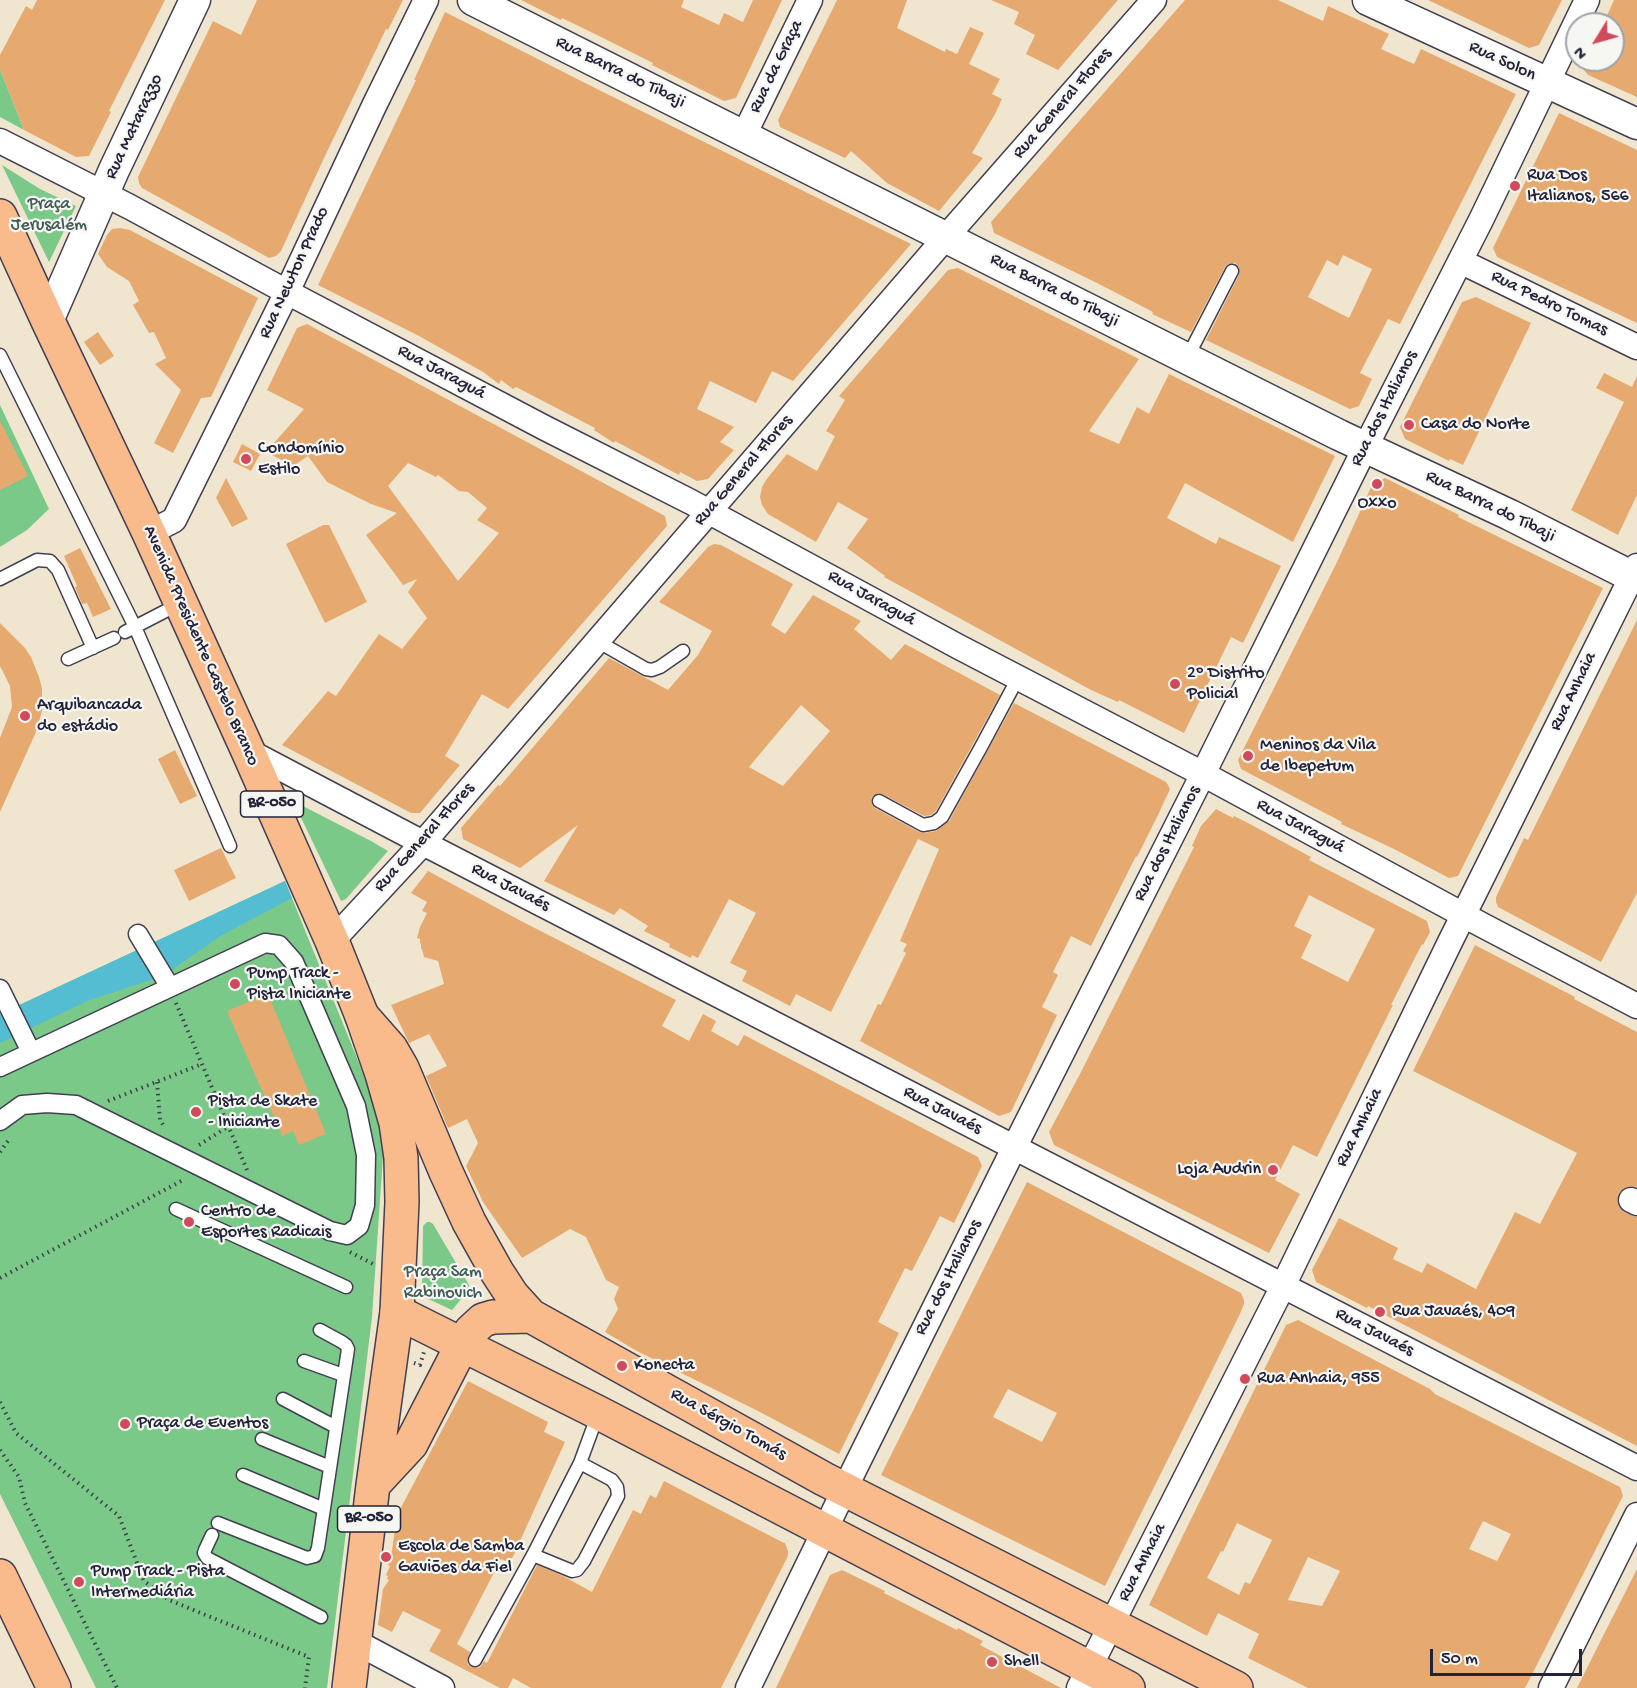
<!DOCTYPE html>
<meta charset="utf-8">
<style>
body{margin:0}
#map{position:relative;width:1637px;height:1688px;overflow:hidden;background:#f0e6cf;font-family:"Gochi Hand",sans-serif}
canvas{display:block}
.north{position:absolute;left:1565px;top:12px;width:60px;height:60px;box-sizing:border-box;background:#f6f6f2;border:2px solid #a1a1a9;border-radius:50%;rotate:233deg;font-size:16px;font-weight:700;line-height:24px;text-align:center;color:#22223b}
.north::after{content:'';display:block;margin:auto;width:21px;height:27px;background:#d1495b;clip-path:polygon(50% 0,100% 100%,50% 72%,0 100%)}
.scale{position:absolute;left:1430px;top:1649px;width:152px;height:27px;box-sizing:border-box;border:3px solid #22223b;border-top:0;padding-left:8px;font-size:18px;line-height:21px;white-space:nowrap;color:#22223b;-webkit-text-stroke:4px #f6f6f2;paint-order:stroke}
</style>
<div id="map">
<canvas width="1637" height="1688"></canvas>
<div class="north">N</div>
<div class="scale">50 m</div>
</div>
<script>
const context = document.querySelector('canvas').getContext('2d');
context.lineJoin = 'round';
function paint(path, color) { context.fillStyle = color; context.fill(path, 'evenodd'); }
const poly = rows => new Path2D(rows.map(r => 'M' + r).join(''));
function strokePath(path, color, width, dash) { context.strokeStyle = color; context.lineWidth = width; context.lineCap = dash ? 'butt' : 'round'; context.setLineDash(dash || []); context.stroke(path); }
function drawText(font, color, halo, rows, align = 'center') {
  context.font = font + ' "Gochi Hand",sans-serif'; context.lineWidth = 4.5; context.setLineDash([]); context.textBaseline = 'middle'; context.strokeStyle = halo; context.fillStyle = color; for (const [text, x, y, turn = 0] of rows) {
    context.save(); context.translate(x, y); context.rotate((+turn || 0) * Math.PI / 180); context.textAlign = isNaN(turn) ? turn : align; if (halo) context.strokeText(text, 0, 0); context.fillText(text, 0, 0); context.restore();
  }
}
paint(poly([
 [0,69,24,130,0,117],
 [2,165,40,189,76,206,49,262],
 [0,405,49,509,27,530,0,547],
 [293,801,371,841,388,851,346,899,341,901],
 [285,881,385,1127,372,1317,327,1688,96,1688,0,1494,0,1014],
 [427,1222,430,1222,433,1224,469,1285,468,1291,452,1310,426,1298,422,1292,423,1230,423,1226]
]), '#7bc989');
paint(poly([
 [285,881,292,898,222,935,163,976,87,1001,0,1043,0,1014]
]), '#54bdd1');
paint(poly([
 [37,0,165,0,109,111,111,112,89,156,76,157,24,130,0,69,0,55,26,6,32,10],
 [257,0,403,0,388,30,386,29,325,156,281,251,276,256,269,258,142,188,139,183,138,177,213,21,241,35],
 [521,0,684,0,681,7,719,25,724,13,743,22,753,0,782,0,736,98,724,101,652,65,653,63,597,35,562,18,561,20],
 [837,0,907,0,897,28,945,52,946,49,957,54,970,27,984,33,969,64,1000,79,992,94,1002,99,995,114,972,153,983,158,939,211,887,183,851,151,845,158,780,127,778,120],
 [991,0,1118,0,1058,70,1026,54,1035,35,1014,24,1019,12],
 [1185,0,1278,0,1323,21,1328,6,1389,34,1381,49,1414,64,1421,49,1516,94,1400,324,1388,319,1360,373,1372,379,1359,406,1350,409,1206,340,1239,275,1239,267,1235,263,1228,264,1225,267,1191,332,1152,314,1153,312,1097,283,994,233,991,222],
 [1343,255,1372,269,1349,318,1308,297,1327,260,1338,266],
 [1428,0,1562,0,1539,45,1529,48],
 [1614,0,1637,0,1637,97,1588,75,1576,60,1613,60,1613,24,1603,24],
 [445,12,603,92,911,244,793,381,772,371,756,403,710,381,697,409,734,427,720,442,734,450,708,479,697,481,680,472,679,475,615,441,614,443,594,430,595,428,516,387,513,389,501,380,499,384,483,372,419,336,318,285,416,80,414,80],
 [1559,113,1637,150,1637,323,1497,257,1493,248],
 [120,228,130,230,258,298,211,397,201,398,173,453,154,443,181,390,155,364,166,358,154,332,149,333,133,305,139,301,129,281,107,267,98,254,107,235,112,229],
 [958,268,1139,359,1089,431,1119,444,1137,407,1149,414,1169,374,1335,456,1293,542,1185,483,1167,518,1216,544,1219,537,1281,566,1243,643,1231,637,1184,733,1119,700,1118,702,1091,690,884,577,885,576,847,548,868,519,838,502,816,542,768,514,762,505,760,497,762,487,766,480,787,454,817,471,835,436,826,431,845,400,839,396,948,270],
 [1476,297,1531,323,1463,465,1450,459,1449,461,1405,439,1400,427,1462,302],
 [307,324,665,516,667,526,508,709,482,694,445,756,460,765,420,813,411,813,282,745,328,691,336,696,379,634,402,649,427,618,408,592,417,579,403,585,366,535,397,513,371,504,327,482,308,456,293,466,266,452,304,409,267,390,297,328],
 [408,463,436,477,438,475,459,491,468,492,487,508,477,520,499,533,458,581,388,486],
 [98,332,114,356,100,365,84,342],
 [1604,373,1632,387,1637,376,1637,495,1618,535,1571,510,1624,402,1596,388],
 [0,421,28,476,0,490],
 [242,444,260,454,251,471,233,462],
 [226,478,248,519,232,527,216,498],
 [1385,478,1459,515,1458,517,1603,588,1458,876,1449,878,1394,849,1341,824,1342,822,1241,769,1238,760,1337,562,1373,483],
 [323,525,329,525,367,602,325,623,286,544],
 [714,544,721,545,793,584,771,625,785,634,813,595,861,621,854,629,891,660,905,644,1000,695,936,811,931,815,924,816,882,794,878,793,872,797,871,802,875,808,919,832,924,833,936,831,949,821,1014,703,1166,782,1168,785,1170,789,1158,815,1137,857,1136,856,1091,946,1071,936,1053,972,1058,975,1042,1007,1057,1015,1011,1112,999,1116,860,1041,878,1004,881,1005,906,953,903,951,907,944,900,941,939,849,918,839,831,1012,796,994,790,1006,742,981,747,971,730,963,756,913,729,899,698,958,692,955,691,958,669,947,670,944,644,931,648,926,620,908,614,915,544,881,578,825,520,868,463,839,461,828,498,785,500,786,609,658,668,690,698,655,712,631,659,602,708,547],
 [801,705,830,731,783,786,749,767],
 [80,548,111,609,93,617,87,603,82,604,75,587,77,586,64,556],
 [1637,620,1637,893,1601,962,1498,907,1496,902,1496,897,1524,838,1528,840],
 [0,623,25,648,31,657,39,677,42,688,42,711,36,732,0,812,0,738,12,707,10,686,0,666],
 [175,750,197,796,180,804,158,759],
 [1216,809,1233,818,1234,816,1248,823,1311,857,1309,860,1427,921,1430,932,1423,945,1422,944,1391,1005,1393,1005,1317,1157,1293,1145,1275,1180,1300,1194,1269,1253,1054,1145,1049,1132,1080,1074,1194,847,1192,846,1201,826],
 [1309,895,1375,929,1348,982,1301,958,1312,935,1294,926],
 [221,848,236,878,189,901,174,870],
 [428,871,523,922,676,1000,662,1026,689,1041,703,1014,716,1021,711,1031,738,1046,744,1035,978,1157,982,1166,954,1223,940,1216,912,1271,905,1268,878,1322,899,1333,839,1454,758,1411,635,1350,605,1332,618,1309,614,1299,619,1287,606,1280,586,1237,570,1229,522,1258,483,1202,466,1166,478,1143,467,1119,448,1128,426,1076,447,1066,429,1034,409,1043,391,1005,444,984,438,961,424,957,422,949,421,949,421,944,420,943,420,939,417,938,420,927,427,913,422,911,427,902,411,893],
 [1475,945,1575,997,1574,999,1637,1032,1637,1187,1631,1186,1624,1188,1619,1193,1617,1200,1619,1207,1624,1212,1637,1217,1637,1446,1368,1306,1367,1308,1316,1282,1312,1270,1339,1218,1398,1248,1393,1259,1422,1273,1427,1263,1476,1289,1515,1212,1540,1224,1577,1153,1413,1071],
 [268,994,326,1134,299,1145,293,1131,282,1136,227,1011],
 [1027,1182,1241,1293,1244,1300,1244,1304,1239,1316,1105,1586,881,1475],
 [1008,1389,1057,1413,1042,1442,993,1417],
 [1298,1320,1430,1389,1435,1394,1620,1487,1623,1496,1525,1688,1308,1688,1248,1658,1259,1634,1218,1613,1207,1636,1149,1605,1286,1325],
 [1483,1521,1511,1534,1497,1561,1469,1549],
 [1237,1523,1272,1540,1250,1584,1245,1582,1239,1595,1207,1578,1221,1551,1223,1552],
 [1308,1557,1340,1571,1322,1606,1288,1600],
 [468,1381,548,1422,544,1432,565,1442,510,1563,501,1559,457,1644,470,1652,467,1660,468,1665,476,1668,480,1667,484,1661,487,1663,537,1565,563,1576,592,1592,633,1510,641,1514,650,1495,656,1498,664,1481,782,1542,785,1543,788,1551,788,1554,787,1558,721,1688,531,1688,513,1678,508,1688,500,1688,429,1651,441,1630,403,1611,392,1632,378,1625,383,1589,389,1580,387,1579,388,1576,386,1575,390,1566,386,1563,391,1557,397,1515],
 [1637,1569,1637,1688,1577,1688,1603,1636],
 [842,1570,885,1591,884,1593,939,1621,957,1630,958,1628,983,1641,980,1645,1061,1688,776,1688,830,1575]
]), '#e6aa70');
const service = poly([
 [0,355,135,627,230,846],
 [1187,358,1232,271],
 [0,579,37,560,50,561,58,570,93,648],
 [125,632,179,604],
 [597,641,646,669,652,670,660,667,683,651],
 [68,659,114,638],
 [879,801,923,825,934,823,942,817,981,747,1018,678],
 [176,1209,346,1287],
 [304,1361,343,1375],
 [283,1399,336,1427],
 [262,1439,330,1467],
 [243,1475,324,1509],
 [218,1523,307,1558,315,1556,318,1548,348,1349,346,1345,342,1342,320,1330],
 [212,1535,205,1550,204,1553,207,1558,321,1617],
 [533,1555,572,1571,577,1570,584,1561,618,1496,617,1487,612,1480,580,1463],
 [475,1660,533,1555,580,1463,598,1414]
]);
const pedestrian = poly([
 [138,934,170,987],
 [0,989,31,1052],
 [0,1067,265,943,279,945,294,962,356,1106,366,1155,365,1205,359,1226,347,1235,330,1231,76,1105,47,1103,22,1105,0,1121]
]);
const minor = poly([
 [744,135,810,0],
 [0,141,130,207,287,292,545,428,691,502,959,647,1203,774,1482,925,1637,1006],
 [1460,261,1637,347],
 [149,533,174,520,287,292,374,106,426,0],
 [248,751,423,843,1637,1468],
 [332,941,423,843,946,237,1154,0],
 [1631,1200,1637,1203],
 [354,1641,442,1688],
 [748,1688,857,1464,1014,1148,1203,774,1365,448,1481,220,1587,0],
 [1079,1688,1283,1286,1450,942,1637,566],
 [1551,1688,1637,1515]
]);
const tertiary = poly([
 [473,0,1339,435,1510,515,1637,579],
 [1368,0,1637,124],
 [48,321,114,170,195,0]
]);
const primary = poly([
 [362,1016,391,1049,402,1068,446,1172,469,1222,497,1272,512,1295,531,1316,824,1479,1236,1688],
 [397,1312,599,1413,1128,1688],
 [462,1345,471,1331,483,1320,493,1317,531,1316]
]);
const trunk = poly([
 [0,216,48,321,149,533,248,751,332,941,362,1016,382,1074,396,1123,401,1158,402,1202,397,1312,373,1485,349,1688],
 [373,1485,411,1444,462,1345],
 [0,1576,54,1688]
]);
strokePath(service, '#413f51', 15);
strokePath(pedestrian, '#413f51', 21);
strokePath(minor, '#413f51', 27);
strokePath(tertiary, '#413f51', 33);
strokePath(primary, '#413f51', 36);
strokePath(trunk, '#413f51', 36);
strokePath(poly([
 [176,1003,247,1170],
 [157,1082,160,1120,165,1128],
 [108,1101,202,1064],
 [199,1145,229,1126],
 [0,1152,10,1138],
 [350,1252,373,1264],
 [0,1278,185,1179],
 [414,1363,420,1365,424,1352],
 [0,1402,16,1433,119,1516,144,1581,169,1600,309,1657,305,1688],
 [0,1450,19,1477,25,1503,117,1688]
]), '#413f51', 4, [1.5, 4.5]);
strokePath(service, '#fff', 12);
strokePath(pedestrian, '#fff', 18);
strokePath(minor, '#fff', 24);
strokePath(tertiary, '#fff', 30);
strokePath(primary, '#fabb8c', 33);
strokePath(trunk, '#fabb8c', 33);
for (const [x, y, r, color] of [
 [1515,186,6,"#d1495b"],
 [1409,425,6,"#d1495b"],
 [246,459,6,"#d1495b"],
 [1377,484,6,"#d1495b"],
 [1175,684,6,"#d1495b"],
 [25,716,6,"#d1495b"],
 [1248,756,6,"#d1495b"],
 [235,984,6,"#d1495b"],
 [196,1112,6,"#d1495b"],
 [1273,1170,6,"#d1495b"],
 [189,1222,6,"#d1495b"],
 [1380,1312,6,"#d1495b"],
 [622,1366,6,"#d1495b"],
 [1245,1379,6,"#d1495b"],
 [125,1424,6,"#d1495b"],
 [386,1557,6,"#d1495b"],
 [79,1582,6,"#d1495b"],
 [992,1662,6,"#d1495b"]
]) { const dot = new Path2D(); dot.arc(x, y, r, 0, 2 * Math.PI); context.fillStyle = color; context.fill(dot); strokePath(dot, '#f6f6f2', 2); }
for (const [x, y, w] of [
 [272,804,63],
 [369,1519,63]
]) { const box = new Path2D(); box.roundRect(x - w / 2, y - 13, w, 26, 4.5); context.fillStyle = '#f6f6f2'; context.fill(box); strokePath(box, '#22223b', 1.5); }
drawText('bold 16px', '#22223b', null, [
 ["BR-050",272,804],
 ["BR-050",369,1519]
]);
drawText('18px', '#22223b', '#f6f6f2', [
 ["Rua Solon",1502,62,25],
 ["Rua da Graça",777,67,-64],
 ["Rua Barra do Tibaji",620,73,26],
 ["Rua General Flores",1063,104,-49],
 ["Rua Matarazzo",135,127,-65],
 ["Rua Newton Prado",295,273,-65],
 ["Rua Barra do Tibaji",1054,291,27],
 ["Rua Pedro Tomas",1549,304,26],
 ["Rua Jaraguá",441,373,28],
 ["Rua dos Italianos",1385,409,-63],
 ["Rua General Flores",744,471,-49],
 ["Rua Barra do Tibaji",1490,507,26],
 ["Rua Jaraguá",871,599,29],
 ["Avenida Presidente Castelo Branco",200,646,66],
 ["Rua Anhaia",1574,692,-64],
 ["Rua Jaraguá",1300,827,28],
 ["Rua General Flores",425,838,-48],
 ["Rua dos Italianos",1168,844,-63],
 ["Rua Javaés",510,888,27],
 ["Rua Javaés",942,1111,27],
 ["Rua Anhaia",1360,1128,-64],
 ["Rua dos Italianos",949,1278,-63],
 ["Rua Javaés",1374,1333,27],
 ["Rua Sérgio Tomás",728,1425,29],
 ["Rua Anhaia",1143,1563,-63]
]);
drawText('18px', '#22223b', '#f6f6f2', [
 ["Rua Dos",1527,176],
 ["Italianos, 566",1527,197],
 ["Casa do Norte",1421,425],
 ["Condomínio",258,449],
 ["Estilo",258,470],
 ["Oxxo",1377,504,"center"],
 ["2º Distrito",1187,674],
 ["Policial",1187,695],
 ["Arquibancada",37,706],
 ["do estádio",37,727],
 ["Meninos da Vila",1260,746],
 ["de Ibepetum",1260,767],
 ["Pump Track -",247,974],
 ["Pista Iniciante",247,995],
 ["Pista de Skate",208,1102],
 ["- Iniciante",208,1123],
 ["Loja Audrin",1261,1170,"right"],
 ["Centro de",201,1212],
 ["Esportes Radicais",201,1233],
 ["Rua Javaés, 409",1392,1312],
 ["Konecta",634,1366],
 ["Rua Anhaia, 955",1257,1379],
 ["Praça de Eventos",137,1424],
 ["Escola de Samba",398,1547],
 ["Gaviões da Fiel",398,1568],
 ["Pump Track - Pista",91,1572],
 ["Intermediária",91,1593],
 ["Shell",1004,1662]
], 'left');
drawText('18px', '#415c56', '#f6f6f2', [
 ["Praça",49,205],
 ["Jerusalém",49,226],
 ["Praça Sam",443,1273],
 ["Rabinovich",443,1294]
]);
</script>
